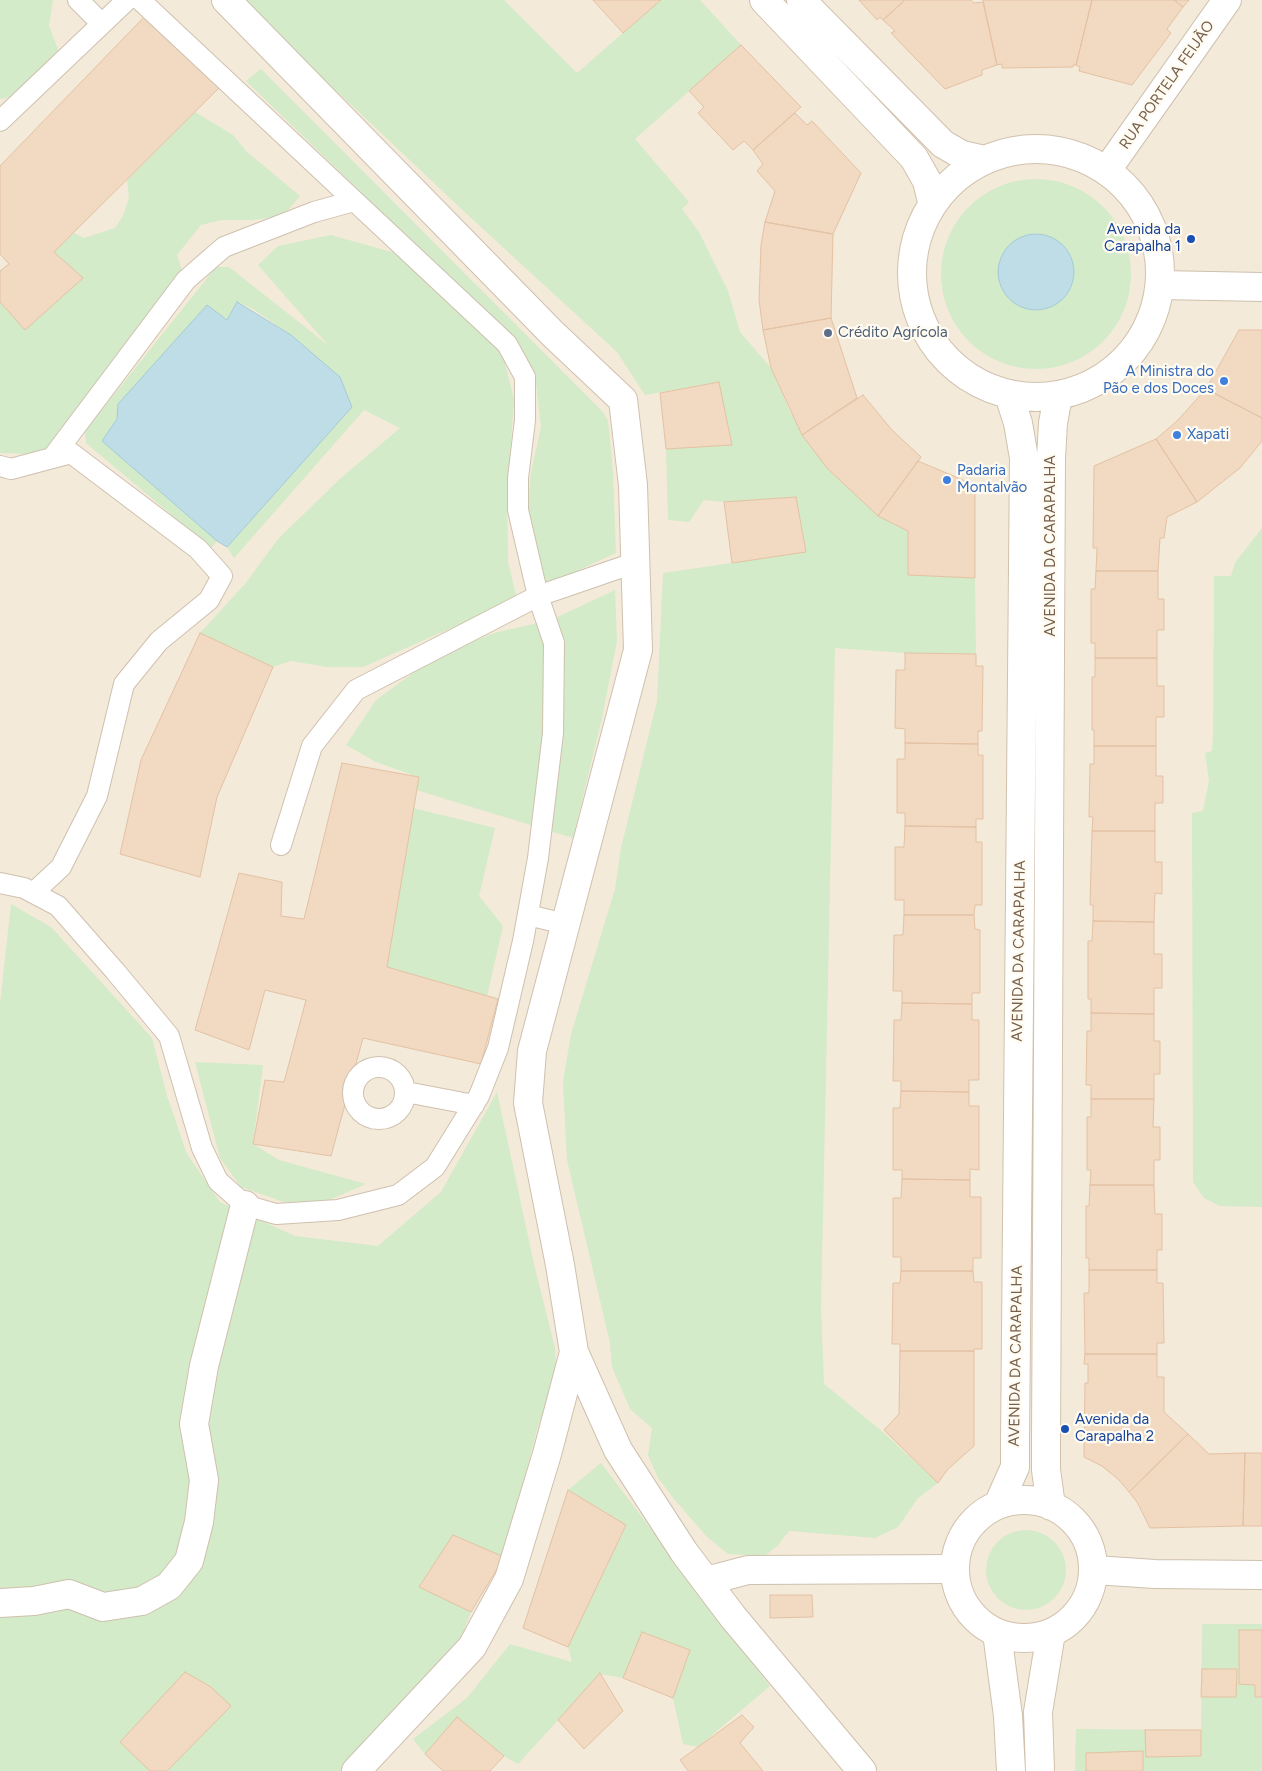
<!DOCTYPE html>
<meta charset="utf-8">
<style>
body{margin:0}
canvas{display:block;background:#fcf7ea}
</style>
<canvas width="1262" height="1771"></canvas>
<script>
const context = document.querySelector('canvas').getContext('2d');
context.lineJoin = 'round';
function paint(path, color) { context.fillStyle = color; context.fill(path, 'evenodd'); }
const poly = rows => new Path2D(rows.map(r => 'M' + r).join(''));
function strokePath(path, color, width, dash) { context.strokeStyle = color; context.lineWidth = width; context.lineCap = dash ? 'butt' : 'round'; context.setLineDash(dash || []); context.stroke(path); }
function drawText(font, color, halo, rows, align = 'center') {
  context.font = font + ' Figtree,sans-serif'; context.lineWidth = 4.5; context.setLineDash([]); context.textBaseline = 'middle'; context.strokeStyle = halo; context.fillStyle = color; for (const [text, x, y, turn = 0] of rows) {
    context.save(); context.translate(x, y); context.rotate((+turn || 0) * Math.PI / 180); context.textAlign = isNaN(turn) ? turn : align; if (halo) context.strokeText(text, 0, 0); context.fillText(text, 0, 0); context.restore();
  }
}
paint(poly([
 [0,0,1262,0,1262,1771,0,1771]
]), '#f4ead9');
paint(poly([
 [0,0,53,0,49,26,59,52,17,96,0,99],
 [240,0,504,0,577,73,661,0,700,0,741,45,635,139,689,202,682,209,699,232,728,291,740,332,771,368,790,412,827,468,878,516,908,531,908,575,975,578,976,654,905,653,835,648,821,1309,824,1384,883,1432,938,1483,918,1498,898,1527,875,1538,789,1531,778,1545,765,1556,728,1554,707,1537,675,1500,658,1478,648,1455,652,1428,630,1409,612,1367,610,1343,567,1160,563,1082,571,1034,615,889,621,848,657,701,663,573,806,552,796,497,724,502,704,500,689,522,668,520,666,449,732,445,719,382,645,395,617,352,469,216],
 [261,69,603,412,608,421,613,471,616,553,546,585,527,524,531,472,541,427,535,373,517,343,246,81],
 [195,112,233,135,246,151,300,196,283,216,253,220,222,220,201,225,177,255,182,270,51,447,25,454,0,453,0,302,25,330,83,278,54,252,74,233,84,238,115,228,123,216,129,198,127,180],
 '941 274a95 95 0 1 1 190 0a95 95 0 1 1-190 0Z',
 [331,235,395,253,448,294,477,323,503,356,514,399,507,505,508,562,517,599,363,667,327,667,291,661,273,667,200,633,245,584,278,539,341,478,400,428,364,410,234,558,227,547,352,407,340,377,291,335,253,309,237,302,227,321,118,404,117,419,103,441,217,541,211,548,86,443,85,431,216,267,229,267,329,346,258,265,278,246],
 [1262,528,1262,1207,1220,1206,1204,1198,1193,1182,1192,813,1203,811,1209,781,1205,753,1212,751,1213,735,1214,576,1231,576,1235,563],
 [615,590,617,641,602,718,573,838,416,790,418,777,376,762,346,745,376,700,435,657,494,633,551,620],
 [413,808,495,828,479,896,503,926,487,996,387,967],
 [11,904,51,927,152,1038,167,1096,187,1154,220,1202,295,1236,378,1246,441,1192,497,1092,534,1264,555,1348,556,1377,538,1426,504,1557,453,1535,419,1586,471,1612,458,1645,342,1771,0,1771,0,1004],
 [195,1062,263,1065,253,1144,279,1160,366,1184,327,1201,284,1202,241,1187,220,1158],
 [601,1463,770,1686,698,1747,683,1744,673,1698,690,1650,642,1632,623,1678,600,1674,518,1764,504,1756,457,1718,425,1754,413,1739,467,1698,510,1644,572,1662,568,1647,626,1526,568,1490],
 '986 1570a40 40 0 1 1 80 0a40 40 0 1 1-80 0Z',
 [1202,1624,1262,1624,1262,1771,1075,1771,1076,1729,1201,1730]
]), '#d3ebc8');
const water = poly([
 '998 272a38 38 0 1 1 76 0a38 38 0 1 1-76 0Z',
 [237,302,291,335,340,377,352,407,227,547,217,541,102,441,117,419,118,404,207,305,227,320,237,302]
]);
paint(water, '#bedde6');
strokePath(water, '#a4cbd8', 1);
const building = poly([
 [593,0,661,0,623,33,593,0],
 [859,0,905,0,883,20,880,17,877,20,859,0],
 [905,0,971,0,974,3,983,2,997,65,982,70,982,75,945,89,891,33,895,31,883,20,905,0],
 [983,0,1092,0,1076,65,1073,65,1073,67,1002,68,1002,64,997,65,983,0],
 [1092,0,1174,0,1183,7,1167,29,1171,33,1132,85,1079,71,1080,67,1076,65,1092,0],
 [1174,0,1189,0,1183,7,1174,0],
 [146,15,220,87,54,252,83,278,25,330,0,302,0,271,9,264,0,254,0,166,146,15],
 [741,45,801,107,753,150,744,141,733,150,698,113,704,107,689,91,741,45],
 [795,113,807,125,812,121,861,173,833,234,765,222,775,191,757,171,763,164,753,150,795,113],
 [765,222,833,234,831,318,763,330,759,300,761,245,765,222],
 [831,318,857,398,802,435,771,368,763,330,831,318],
 [1239,330,1262,330,1262,418,1206,389,1239,330],
 [719,382,732,445,666,449,660,393,719,382],
 [1206,389,1262,418,1262,441,1240,468,1197,502,1156,439,1177,421,1206,389],
 [863,395,892,430,921,457,878,516,827,468,802,435,863,395],
 [1156,439,1197,502,1167,517,1164,538,1160,538,1158,571,1096,571,1097,548,1093,548,1094,466,1156,439],
 [918,461,975,485,975,578,908,575,908,531,878,516,918,461],
 [796,497,806,552,732,563,724,502,796,497],
 [1096,571,1158,571,1158,599,1164,599,1164,630,1157,630,1157,658,1095,658,1095,643,1091,643,1091,589,1095,589,1096,571],
 [200,633,273,667,217,797,200,877,120,854,141,760,200,633],
 [905,653,976,654,976,666,983,666,982,731,978,731,978,744,905,743,905,729,895,728,896,670,905,670,905,653],
 [1095,658,1157,658,1157,686,1164,686,1164,717,1156,717,1156,746,1094,746,1094,730,1092,730,1092,677,1095,677,1095,658],
 [905,743,978,744,978,755,983,755,983,819,976,819,976,827,905,826,905,813,897,813,897,759,905,759,905,743],
 [1094,746,1156,746,1156,776,1163,776,1163,803,1155,803,1155,831,1092,831,1093,817,1089,817,1090,764,1094,764,1094,746],
 [342,763,419,777,387,967,498,999,481,1064,363,1038,331,1156,253,1144,265,1080,284,1082,306,1000,265,990,249,1050,195,1030,239,873,282,882,281,916,304,919,342,763],
 [905,826,976,827,976,842,982,842,982,905,975,905,974,915,904,915,904,900,895,900,895,847,904,847,905,826],
 [1092,831,1155,831,1155,862,1162,862,1162,894,1155,893,1154,922,1093,921,1093,905,1090,905,1092,831],
 [904,915,974,915,975,929,980,930,980,993,972,993,972,1004,902,1003,902,991,893,991,894,935,903,935,904,915],
 [1093,921,1154,922,1154,954,1162,954,1162,988,1154,988,1154,1014,1091,1013,1091,999,1088,999,1088,941,1092,941,1093,921],
 [902,1003,972,1004,972,1020,979,1020,979,1080,969,1080,969,1092,901,1091,901,1081,893,1081,894,1020,901,1020,902,1003],
 [1091,1013,1154,1014,1154,1041,1160,1041,1160,1074,1154,1074,1154,1099,1091,1099,1091,1085,1086,1085,1087,1031,1091,1031,1091,1013],
 [901,1091,969,1092,969,1106,979,1106,979,1170,970,1169,970,1180,902,1179,902,1170,893,1170,893,1108,900,1108,901,1091],
 [1091,1099,1154,1099,1153,1127,1160,1127,1160,1160,1154,1160,1154,1185,1090,1185,1091,1170,1087,1170,1087,1117,1091,1117,1091,1099],
 [902,1179,970,1180,970,1197,981,1197,981,1258,973,1258,973,1271,901,1271,901,1257,893,1257,893,1198,901,1198,902,1179],
 [1090,1185,1154,1185,1155,1214,1162,1214,1162,1250,1157,1250,1157,1270,1089,1270,1089,1258,1086,1258,1086,1206,1089,1206,1090,1185],
 [1089,1270,1157,1270,1157,1283,1163,1283,1164,1343,1157,1343,1157,1354,1085,1354,1084,1293,1089,1293,1089,1270],
 [901,1271,973,1271,974,1282,982,1282,982,1349,974,1349,974,1351,900,1351,900,1344,892,1344,893,1283,900,1283,901,1271],
 [900,1351,974,1351,974,1446,947,1470,938,1483,884,1430,899,1414,900,1351],
 [1085,1354,1157,1354,1157,1377,1164,1377,1164,1412,1188,1434,1129,1492,1119,1480,1102,1466,1084,1457,1085,1383,1088,1383,1088,1364,1084,1364,1085,1354],
 [1188,1434,1209,1454,1245,1453,1243,1526,1150,1528,1137,1502,1129,1492,1188,1434],
 [1245,1453,1262,1453,1262,1526,1243,1526,1245,1453],
 [568,1490,626,1525,568,1647,523,1628,568,1490],
 [453,1535,504,1557,471,1612,419,1587,453,1535],
 [770,1595,812,1595,813,1617,770,1618,770,1595],
 [1239,1630,1262,1630,1262,1697,1255,1697,1255,1685,1239,1684,1239,1630],
 [642,1632,690,1650,673,1698,623,1678,642,1632],
 [1202,1669,1237,1669,1236,1697,1201,1697,1202,1669],
 [185,1672,211,1687,231,1706,167,1771,150,1771,120,1742,185,1672],
 [600,1673,623,1711,584,1749,558,1720,600,1673],
 [742,1715,754,1727,740,1743,763,1771,688,1771,680,1760,742,1715],
 [457,1717,504,1756,490,1771,443,1771,425,1754,457,1717],
 [1145,1730,1201,1730,1201,1756,1146,1757,1145,1730],
 [1143,1751,1143,1771,1086,1771,1086,1753,1143,1751]
]);
paint(building, '#f1d9c2');
strokePath(building, '#e4c2a3', 1);
const lane = poly([
 [78,0,102,24],
 [0,121,127,0],
 [52,458,186,280,224,247,314,212,354,201],
 [0,466,11,469,71,453,198,549,222,576,209,600,159,641,124,684,97,796,61,867,33,893],
 [281,845,312,746,356,690,538,596,634,563],
 [0,883,24,888,58,906,115,971,169,1036,202,1148,218,1181,245,1205,276,1214,338,1210,398,1195,435,1167,479,1096,498,1048,523,941,538,858,553,733,554,643,538,596,518,510,518,478,525,420,525,377,507,344,140,0],
 [528,915,565,924],
 '353 1093a26 26 0 1 1 52 0a26 26 0 1 1-52 0Z',
 [406,1092,474,1105]
]);
const street = poly([
 [226,0,553,334,623,400,633,485,638,650,532,1051,528,1103,560,1265,574,1352,618,1450,684,1552,733,1617,862,1771],
 [1107,170,1227,0],
 [1160,285,1262,287],
 [1094,1570,1155,1574,1262,1575],
 [706,1581,748,1570,955,1569],
 [0,1603,34,1601,69,1594,103,1607,142,1601,169,1586,189,1561,199,1522,204,1480,194,1424,204,1366,245,1205],
 [356,1771,472,1647,509,1579,547,1454,574,1352]
]);
const secondary = poly([
 [764,0,914,158,927,181,932,202],
 [801,0,943,144,962,155,984,160],
 '912 273a124 124 0 1 1 248 0a124 124 0 1 1-248 0Z',
 '955 1569a69 69 0 1 1 138 0a69 69 0 1 1-138 0Z',
 [998,1505,1015,1467,1015,1442,1024,458,1018,423,1009,395],
 [1051,1506,1046,1470,1046,1441,1051,458,1053,423,1058,396],
 [997,1633,1008,1716,1011,1771],
 [1040,1771,1038,1712,1051,1633]
]);
strokePath(lane, '#cfc0af', 22);
strokePath(street, '#cfc0af', 30);
strokePath(secondary, '#d1c1ad', 30);
strokePath(lane, '#fff', 20);
strokePath(street, '#fff', 28);
strokePath(secondary, '#fff', 28);
for (const [x, y, r, color] of [
 [1191,239,5,"#1a4fb4"],
 [828,333,5,"#5c6f8a"],
 [1224,381,5,"#3f7fe0"],
 [1177,435,5,"#3f7fe0"],
 [947,480,5,"#3f7fe0"],
 [1065,1429,5,"#1a4fb4"]
]) { const dot = new Path2D(); dot.arc(x, y, r, 0, 2 * Math.PI); context.fillStyle = color; context.fill(dot); strokePath(dot, '#fffbf1', 2); }
drawText('15px', '#77604d', '#fffbf1', [
 ["RUA PORTELA FEIJÃO",1167,85,-55],
 ["AVENIDA DA CARAPALHA",1051,546,-90],
 ["AVENIDA DA CARAPALHA",1019,951,-89],
 ["AVENIDA DA CARAPALHA",1016,1356,-89]
]);
drawText('15px', '#164399', '#fffbf1', [
 ["Avenida da",1181,230],
 ["Carapalha 1",1181,247],
 ["Avenida da",1075,1420,"left"],
 ["Carapalha 2",1075,1437,"left"]
], 'right');
drawText('15px', '#4e5e75', '#fffbf1', [
 ["Crédito Agrícola",838,333]
], 'left');
drawText('15px', '#366cbe', '#fffbf1', [
 ["A Ministra do",1214,372,"right"],
 ["Pão e dos Doces",1214,389,"right"],
 ["Xapati",1187,435],
 ["Padaria",957,471],
 ["Montalvão",957,488]
], 'left');
</script>
